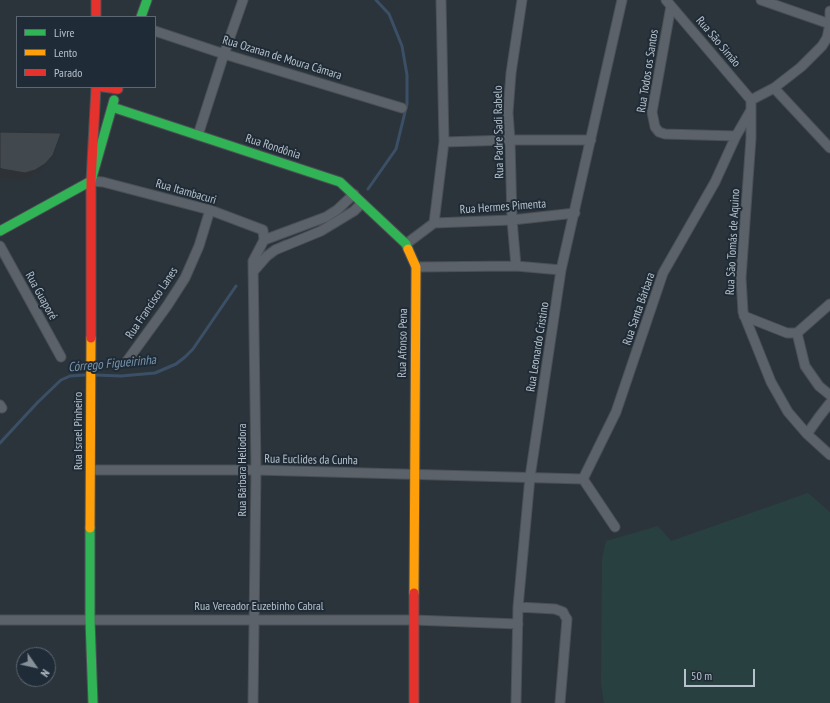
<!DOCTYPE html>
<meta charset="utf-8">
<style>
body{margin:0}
#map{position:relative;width:830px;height:703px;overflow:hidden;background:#2c343b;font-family:"PT Sans Narrow",sans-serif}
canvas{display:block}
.legend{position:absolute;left:16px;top:16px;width:140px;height:72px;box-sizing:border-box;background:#1f2b36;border:1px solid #5c6772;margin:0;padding:5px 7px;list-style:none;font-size:12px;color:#b7c1cb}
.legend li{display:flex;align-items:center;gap:8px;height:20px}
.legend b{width:20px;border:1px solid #5c6772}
.north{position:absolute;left:16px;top:647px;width:40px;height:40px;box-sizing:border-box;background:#1f2b36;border:1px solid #5c6772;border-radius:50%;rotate:124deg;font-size:11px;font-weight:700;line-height:16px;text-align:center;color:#b7c1cb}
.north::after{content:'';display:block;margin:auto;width:14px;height:18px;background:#869099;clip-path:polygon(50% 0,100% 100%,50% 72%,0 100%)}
.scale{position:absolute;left:684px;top:669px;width:71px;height:18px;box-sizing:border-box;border:2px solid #b7c1cb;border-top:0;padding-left:5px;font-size:12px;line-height:14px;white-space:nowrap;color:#b7c1cb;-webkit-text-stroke:3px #1f2b36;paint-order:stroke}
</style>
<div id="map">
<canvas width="830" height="703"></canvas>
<ul class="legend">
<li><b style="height:5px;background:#30b455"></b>Livre</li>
<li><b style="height:5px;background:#ff9f0a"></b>Lento</li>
<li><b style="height:5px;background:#e5322d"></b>Parado</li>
</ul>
<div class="north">N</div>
<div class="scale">50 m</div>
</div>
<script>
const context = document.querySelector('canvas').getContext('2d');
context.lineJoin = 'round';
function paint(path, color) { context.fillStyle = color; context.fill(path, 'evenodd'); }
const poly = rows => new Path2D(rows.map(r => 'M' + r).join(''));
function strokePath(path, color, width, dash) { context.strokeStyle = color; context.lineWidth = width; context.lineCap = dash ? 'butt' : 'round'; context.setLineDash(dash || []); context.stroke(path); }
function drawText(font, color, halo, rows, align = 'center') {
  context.font = font + ' "PT Sans Narrow",sans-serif'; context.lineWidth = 4; context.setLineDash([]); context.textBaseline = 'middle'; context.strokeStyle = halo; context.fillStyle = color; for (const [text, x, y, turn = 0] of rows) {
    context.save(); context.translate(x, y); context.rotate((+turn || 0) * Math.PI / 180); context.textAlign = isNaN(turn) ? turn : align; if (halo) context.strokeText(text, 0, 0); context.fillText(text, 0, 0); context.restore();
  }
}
paint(poly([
 [808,493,830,512,830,703,604,703,601,683,602,559,606,541,658,526,671,541]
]), '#294041');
strokePath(poly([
 [368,189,396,149,407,104,407,75,402,46,389,14,376,0],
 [274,246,285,241],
 [95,375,121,376,155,373,176,364,185,357,193,349,236,286],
 [0,443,38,402,61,380,70,376,85,375]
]), '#3b5066', 3);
const street = poly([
 [666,0,751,100],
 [761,0,830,24],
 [671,6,652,112,655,127,659,132,665,134,736,136],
 [155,31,224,54,402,108],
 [774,88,830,148],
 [751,100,751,138,741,278,743,312,771,382,788,412,807,434,830,455],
 [751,100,774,88,801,67,822,46,827,38,830,24,830,11],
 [198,135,224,54,243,0],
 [444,142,510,140,591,140],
 [91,181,103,182,210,210,263,230,264,240],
 [434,223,512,220,575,213],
 [264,240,326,217,337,210,354,194],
 [406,244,434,223,444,142,441,0],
 [0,246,61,357],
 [516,266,512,220,510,140,508,113,511,73,522,0],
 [416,267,516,266,561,270],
 [253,272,267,256,275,250,321,231,354,211,362,203],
 [744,316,787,333,797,333,805,366,819,386,830,395],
 [797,333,830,304],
 [127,361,167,306,185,278,199,246,210,210],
 [0,405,2,408],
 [807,434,819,417,830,403],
 [91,470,256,470,583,479],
 [583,479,616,412,663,273,715,182,736,136,751,110],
 [583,479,615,527],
 [518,607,555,609,563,612,565,616,567,619,560,703],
 [0,620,414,620,518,624],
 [253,703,256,470,253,261,264,240],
 [516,703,518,607,530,477,561,270,622,0]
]);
const fast = poly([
 [141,17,147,0],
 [112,107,340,182,406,244,408,249],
 [0,231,91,181,114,100],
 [90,528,90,619,93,703]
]);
const slow = poly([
 [408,249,416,267,414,593],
 [90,528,91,338]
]);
const jam = poly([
 [96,0,96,17],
 [103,87,118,89],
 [91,338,91,181,96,87],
 [414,593,414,703]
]);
strokePath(street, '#4a5055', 11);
strokePath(fast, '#4a5055', 11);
strokePath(slow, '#4a5055', 11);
strokePath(jam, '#4a5055', 11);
strokePath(street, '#5c6269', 9);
strokePath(fast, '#30b455', 9);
strokePath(slow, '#ff9f0a', 9);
strokePath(jam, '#e5322d', 9);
paint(poly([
 [53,155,40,171,30,177,20,180,0,177,0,172,2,169]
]), '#2e3237');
const building = poly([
 [0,132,61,133,53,155,45,164,35,170,25,173,2,169,0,168,0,132]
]);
paint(building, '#41484e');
strokePath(building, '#2e3237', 1);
drawText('12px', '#b7c1cb', '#1f2b36', [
 ["Rua São Simão",718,42,50],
 ["Rua Ozanan de Moura Câmara",282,58,17],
 ["Rua Todos os Santos",648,71,-81],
 ["Rua Padre Sadi Rabelo",499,132,-91],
 ["Rua Rondônia",273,147,18],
 ["Rua Itambacuri",186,192,16],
 ["Rua Hermes Pimenta",503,207,-4],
 ["Rua São Tomás de Aquino",733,242,-87],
 ["Rua Guaporé",41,296,61],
 ["Rua Francisco Lanes",152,303,-56],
 ["Rua Santa Bárbara",639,309,-71],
 ["Rua Afonso Pena",403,343,-89],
 ["Rua Leonardo Cristino",538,347,-81],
 ["Rua Israel Pinheiro",79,431,-90],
 ["Rua Euclides da Cunha",311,460,1],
 ["Rua Bárbara Heliodora",243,470,-90],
 ["Rua Vereador Euzebinho Cabral",259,607]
]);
drawText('italic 13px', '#7894ae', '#1f2b36', [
 ["Córrego Figueirinha",112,364,-5]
]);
</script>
